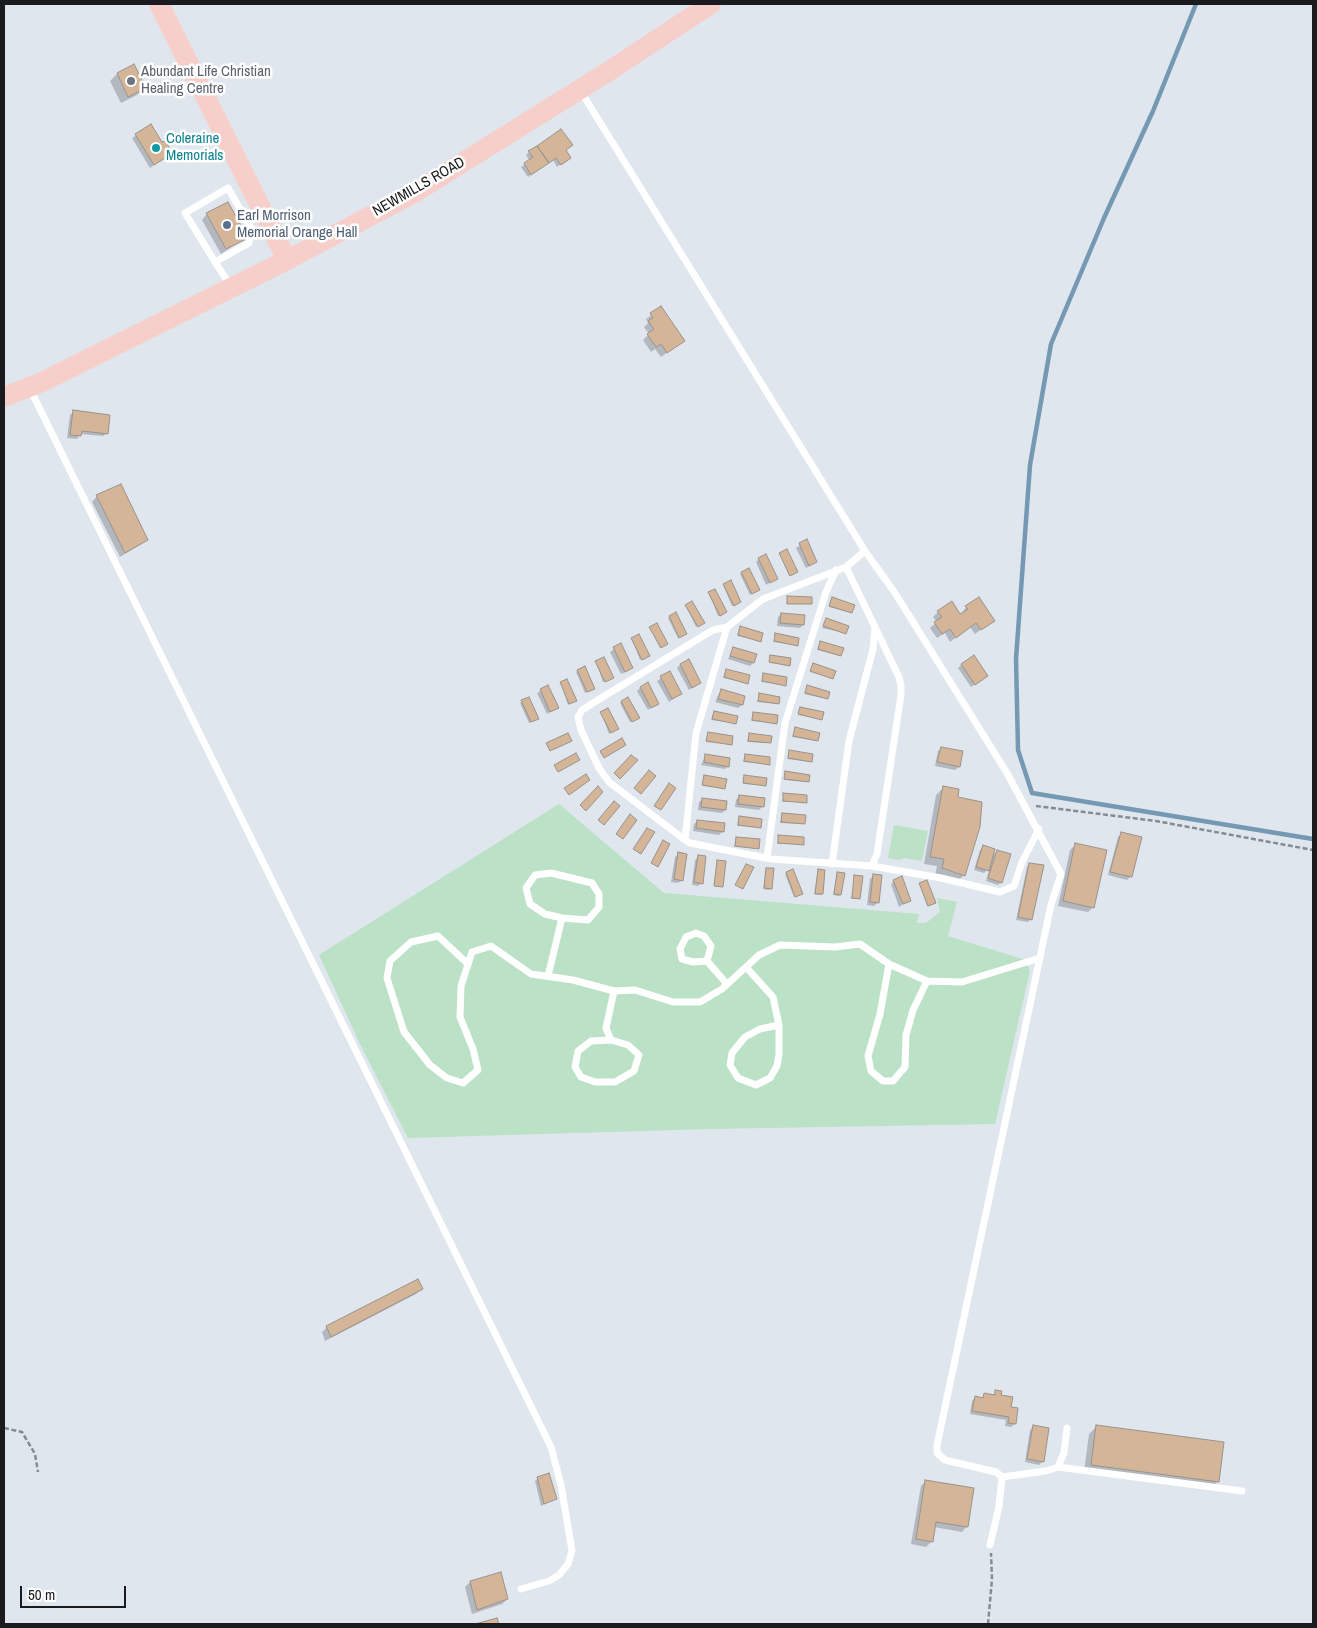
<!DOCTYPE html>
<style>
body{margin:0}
#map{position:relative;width:1317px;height:1628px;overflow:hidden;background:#dfe6ed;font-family:"Archivo Narrow",sans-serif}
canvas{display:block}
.frame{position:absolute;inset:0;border:5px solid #191b1e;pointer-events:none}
.scale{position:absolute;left:20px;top:1586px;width:106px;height:22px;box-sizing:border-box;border:2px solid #191b1e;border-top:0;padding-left:6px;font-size:15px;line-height:18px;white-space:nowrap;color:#191b1e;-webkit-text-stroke:4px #fff;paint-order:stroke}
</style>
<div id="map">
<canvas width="1317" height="1628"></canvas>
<div class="frame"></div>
<div class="scale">50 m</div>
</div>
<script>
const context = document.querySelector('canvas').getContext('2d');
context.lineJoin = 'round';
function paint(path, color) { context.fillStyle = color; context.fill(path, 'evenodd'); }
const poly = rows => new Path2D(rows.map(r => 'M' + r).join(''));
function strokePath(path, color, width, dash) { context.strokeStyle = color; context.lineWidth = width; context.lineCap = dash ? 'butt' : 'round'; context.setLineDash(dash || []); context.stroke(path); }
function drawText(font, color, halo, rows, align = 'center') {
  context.font = font + ' "Archivo Narrow",sans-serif'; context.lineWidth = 5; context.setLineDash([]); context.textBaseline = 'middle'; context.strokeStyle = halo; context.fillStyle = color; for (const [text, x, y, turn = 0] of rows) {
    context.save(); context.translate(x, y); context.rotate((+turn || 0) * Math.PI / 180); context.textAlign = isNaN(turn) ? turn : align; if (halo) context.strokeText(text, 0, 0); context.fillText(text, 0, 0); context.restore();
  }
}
paint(poly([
 [559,804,664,893,919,914,917,923,926,923,940,912,937,898,957,902,948,936,1026,960,1030,971,995,1124,709,1129,408,1138,360,1044,319,955],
 [894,825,928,831,922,861,904,858,899,860,888,858]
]), '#bbe1c6');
paint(poly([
 [117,74,144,88,137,95,121,103,110,81],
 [150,126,162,144,172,153,150,168,132,138],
 [565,150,566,161,557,167,553,160,528,177,521,167,530,161,526,155,529,152],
 [207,214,246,237,221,254,202,220],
 [661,308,683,341,661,357,655,349,651,352,643,340,649,334,644,327,648,323,646,319],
 [73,412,107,433,103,436,80,434,77,439,67,438,70,415],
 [97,496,147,540,120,557,92,502],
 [806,541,816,562,806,568,796,548],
 [780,554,795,573,789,576],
 [759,559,776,579,766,585,756,562],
 [748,570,757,591,750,595,740,574],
 [723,585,739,603,732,606],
 [709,593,724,613,718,616],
 [788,597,811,604,786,604],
 [831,600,851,613,829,607],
 [686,606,702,624,696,627],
 [966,607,993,621,975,634,970,627,950,642,945,633,937,638,930,628,937,622,933,617,938,612,960,616],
 [675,614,684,635,678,638,668,618],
 [781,614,803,625,800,628,777,626,778,617],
 [826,620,845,633,822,628],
 [650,628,667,644,666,645,660,648],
 [739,629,760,641,737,636],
 [776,635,797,645,773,642],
 [632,639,647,657,640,660],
 [820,643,840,656,817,650],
 [620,645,628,671,621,674,610,652],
 [733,649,755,655,753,663,750,666,728,659],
 [771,656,788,665,769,663],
 [596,662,612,678,603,682],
 [680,665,699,683,689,690,677,668],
 [961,665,983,679,971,687,958,668],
 [812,666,832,678,810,672],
 [584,668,592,690,585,693,576,672],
 [726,670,746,683,723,678],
 [669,673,680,694,669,702,657,681],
 [763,675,785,685,761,682],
 [561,683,574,702,568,705],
 [548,687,557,708,547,714,537,693],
 [807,687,827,699,804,694],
 [640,688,658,703,648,710,637,691],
 [721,690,742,705,738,708,715,702],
 [760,695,779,698,778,704,757,702],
 [528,698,536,720,529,723,520,703],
 [628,698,637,719,630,722,620,703],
 [801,708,821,719,798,715],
 [714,712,735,723,711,720],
 [601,713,616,730,609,734],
 [753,714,775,723,751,721],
 [795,729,817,741,792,737],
 [708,734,730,744,706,742],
 [749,735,770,743,747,742],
 [941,748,962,752,959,767,955,770,935,766,938,751],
 [790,751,812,755,811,762,787,759],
 [706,755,728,766,725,769,701,765],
 [745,755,768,764,743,762],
 [786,773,808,782,784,780],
 [704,777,724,788,702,786],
 [745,777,765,785,743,784],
 [943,788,964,875,957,882,935,875,937,866,924,864,936,795],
 [784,795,805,802,782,802],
 [739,796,763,806,759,810,735,807,736,800],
 [703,799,725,810,722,813,698,810,699,802],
 [782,814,804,824,780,823],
 [739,818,760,827,737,826],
 [698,821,723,831,719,835,693,831,694,824],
 [1121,834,1130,877,1127,880,1108,875,1118,837],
 [779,836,803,844,777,844],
 [736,838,758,848,734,847],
 [1075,845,1093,907,1088,912,1058,906,1070,850],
 [983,847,991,857,997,851,1001,882,998,885,986,881,990,867,984,873,974,870,980,850],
 [679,854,682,880,678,883,671,882,675,857],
 [698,857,702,883,698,886,692,885,695,860],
 [1030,864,1031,919,1028,922,1016,920,1027,867],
 [766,869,771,888,769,890,763,889],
 [818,870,822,894,820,895,814,894],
 [793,871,800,895,794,897,785,874],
 [837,873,840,895,839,896,833,895],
 [874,875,878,902,874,906,867,905,870,879],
 [855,876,859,898,858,899,851,899],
 [894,881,910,900,899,907,891,884],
 [920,884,933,904,927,906],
 [421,1289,416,1294,325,1341,322,1332,327,1327],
 [996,1391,1010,1408,1017,1409,1015,1424,1011,1427,1005,1426,1006,1420,970,1414,972,1401,975,1398,981,1399,985,1394,992,1396],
 [1033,1427,1042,1462,1039,1465,1025,1462,1030,1430],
 [1096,1427,1218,1481,1211,1488,1084,1472,1089,1434],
 [538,1478,555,1499,541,1506,535,1481],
 [926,1481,967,1526,962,1532,934,1527,932,1541,926,1547,911,1544,921,1486],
 [470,1582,507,1599,502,1604,472,1614,465,1587]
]), '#0003');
strokePath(poly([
 [1196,4,1153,111,1104,218,1051,344,1030,465,1016,659,1018,750,1032,793,1313,839]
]), '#7599b2', 4.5);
const building = poly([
 [134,64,146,88,128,97,117,73,134,64],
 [151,124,162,142,165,141,173,153,154,165,135,134,151,124],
 [561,129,573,145,566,150,571,158,561,165,556,158,549,163,537,146,561,129],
 [537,146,549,163,531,175,524,163,533,157,528,151,537,146],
 [228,202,248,238,226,249,206,213,228,202],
 [661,306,685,341,667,353,661,344,656,347,647,334,654,329,648,321,653,318,650,313,661,306],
 [73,410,110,415,108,434,82,431,81,436,70,435,73,410],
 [121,484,148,540,125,553,96,495,121,484],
 [807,539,817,562,809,566,799,543,807,539],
 [787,549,798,572,790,576,779,553,787,549],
 [766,554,778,579,770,583,758,558,766,554],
 [749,568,760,590,752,594,741,572,749,568],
 [731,580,741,602,734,606,723,584,731,580],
 [715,589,727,612,720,616,708,592,715,589],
 [787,596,812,597,812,604,787,604,787,596],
 [832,597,855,605,852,613,829,606,832,597],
 [979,597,995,621,981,630,976,623,956,638,950,629,942,634,934,622,942,617,937,611,952,601,960,614,968,609,965,606,979,597],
 [692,601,705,623,698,627,685,605,692,601],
 [676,612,687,634,679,638,669,616,676,612],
 [781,613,805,615,804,625,780,623,781,613],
 [826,618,849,626,846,634,823,626,826,618],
 [657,623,668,644,661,648,649,627,657,623],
 [740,626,763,633,761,642,738,635,740,626],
 [775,633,799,638,798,646,774,641,775,633],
 [639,634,650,656,642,660,631,638,639,634],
 [820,641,844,648,841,656,818,649,820,641],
 [621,643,633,668,625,672,613,647,621,643],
 [733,647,757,654,754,663,730,656,733,647],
 [770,655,791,658,790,666,769,662,770,655],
 [974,655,988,676,975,685,961,664,974,655],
 [604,657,614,678,605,682,595,661,604,657],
 [689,659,701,683,692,688,680,664,689,659],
 [813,663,836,671,833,679,810,671,813,663],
 [585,666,595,689,587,692,577,670,585,666],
 [726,669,750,675,748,684,724,677,726,669],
 [670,671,682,694,672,699,660,676,670,671],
 [763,673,787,677,786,686,762,681,763,673],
 [567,679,577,701,569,704,560,682,567,679],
 [648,682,659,704,651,708,640,687,648,682],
 [548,685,559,708,550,712,540,689,548,685],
 [807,685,830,692,828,699,805,693,807,685],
 [721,689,745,696,743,705,718,699,721,689],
 [759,693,780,697,779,704,758,701,759,693],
 [529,697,539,719,531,722,521,700,529,697],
 [628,697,640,718,632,722,621,701,628,697],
 [800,707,824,712,822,720,798,714,800,707],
 [608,708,619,729,611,733,600,712,608,708],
 [714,711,738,716,736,724,712,719,714,711],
 [753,712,778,715,777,724,752,720,753,712],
 [795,727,820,733,818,741,793,736,795,727],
 [708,732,733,736,732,745,706,741,708,732],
 [568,733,572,741,550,751,546,743,568,733],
 [749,733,772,736,771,743,748,741,749,733],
 [622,738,626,745,604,758,600,751,622,738],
 [941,747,963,751,960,767,937,762,941,747],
 [789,750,813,754,812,762,788,758,789,750],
 [576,753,580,760,558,772,554,765,576,753],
 [705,754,730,758,729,767,704,762,705,754],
 [745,754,770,757,770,765,744,761,745,754],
 [631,755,638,760,620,779,614,773,631,755],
 [649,770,656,776,641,794,634,788,649,770],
 [785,771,810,775,809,782,784,779,785,771],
 [586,774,590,780,569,795,564,788,586,774],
 [704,775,727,779,725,789,702,785,704,775],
 [744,775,767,778,766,786,743,783,744,775],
 [669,783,676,788,661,810,654,806,669,783],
 [598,786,603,792,586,811,580,805,598,786],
 [943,786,959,789,958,797,982,802,980,827,965,876,942,868,944,859,930,857,943,786],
 [783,793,807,795,807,803,783,801,783,793],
 [739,795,765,798,764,807,738,804,739,795],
 [702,798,727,801,726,810,701,807,702,798],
 [614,801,620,806,604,825,598,820,614,801],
 [782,813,806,815,805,824,781,822,782,813],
 [630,814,637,820,623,839,616,834,630,814],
 [739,816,762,819,761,828,738,825,739,816],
 [697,820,725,823,724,832,696,828,697,820],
 [647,828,655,832,641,854,633,849,647,828],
 [1121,832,1142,837,1132,877,1110,872,1121,832],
 [778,835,804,837,804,845,778,843,778,835],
 [736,837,760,839,759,849,735,846,736,837],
 [663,840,670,844,658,867,651,863,663,840],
 [1075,843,1107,850,1094,908,1063,901,1075,843],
 [983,845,995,849,989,871,976,867,983,845],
 [997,850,1011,854,1002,883,988,878,997,850],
 [678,852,687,854,683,881,674,879,678,852],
 [698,855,706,856,703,884,694,882,698,855],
 [717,860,726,861,723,887,714,886,717,860],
 [1029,863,1044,865,1032,920,1018,917,1029,863],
 [746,864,754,867,743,889,735,885,746,864],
 [766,868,774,868,772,889,764,888,766,868],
 [793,869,803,894,795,897,786,872,793,869],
 [818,869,825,870,823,894,815,894,818,869],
 [837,872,845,873,841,895,834,894,837,872],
 [873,874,882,875,879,903,870,902,873,874],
 [854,875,863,876,860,899,852,898,854,875],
 [902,876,911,901,903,904,893,880,902,876],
 [927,880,936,903,928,906,919,883,927,880],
 [418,1279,423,1289,331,1337,326,1326,418,1279],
 [995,1390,1002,1391,1001,1395,1013,1397,1011,1407,1018,1408,1016,1424,1008,1423,1009,1417,972,1411,975,1396,983,1398,984,1393,995,1395,995,1390],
 [1033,1425,1049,1428,1044,1462,1027,1459,1033,1425],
 [1096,1425,1224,1442,1219,1482,1091,1465,1096,1425],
 [549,1473,557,1499,544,1504,537,1477,549,1473],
 [925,1480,974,1488,968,1527,936,1522,933,1542,916,1539,925,1480],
 [501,1572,508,1599,477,1610,470,1581,501,1572],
 [497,1618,499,1624,475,1624,497,1618]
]);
paint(building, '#d5b598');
strokePath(building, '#99928c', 1);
strokePath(poly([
 [1036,806,1156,821,1313,850],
 [4,1428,22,1432,35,1454,38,1472],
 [988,1624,992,1579,991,1553]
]), '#868b90', 2.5, [5, 2.5]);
strokePath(poly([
 [580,90,865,551,895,593,1007,773,1061,874,1051,905,937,1445,937,1453,945,1460,996,1472,1002,1477,999,1507,990,1545],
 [215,262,249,243,251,228,228,188,185,213,215,262,230,285],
 [30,389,551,1447,561,1485,572,1551,568,1564,559,1575,549,1581,521,1589],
 [846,567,899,677,901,686,901,695,877,854,872,866,771,859,690,843,685,840,696,733,727,627,763,599,846,567,865,551],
 [685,840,609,782,599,768,581,730,578,717,582,710,601,698,713,630,727,627],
 [767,858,785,723,826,592,836,570],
 [832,864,849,741,873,649,875,627],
 [872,866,941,878,1000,892,1014,886,1022,862,1039,829],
 [707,961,711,946,704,936,696,933,686,937,680,949,682,959,693,962,707,961,727,984],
 [468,964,438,936,411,942,390,961,387,978,404,1032,430,1065,447,1078,463,1083,478,1070,473,1049,460,1017,461,986,472,952,491,946,531,974,573,980,614,991,635,990,673,1002,700,1002,722,989,759,955,780,945,835,947,860,944,889,964,927,981,962,982,1040,958],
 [889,964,880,1014,868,1056,871,1071,883,1081,893,1081,905,1067,906,1035,913,1010,927,981],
 [746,967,773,997,779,1025,779,1054,777,1066,770,1078,756,1085,738,1078,730,1065,732,1053,745,1037,760,1029,779,1025],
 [548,976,562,918,545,914,530,904,526,888,535,875,551,873,592,883,599,894,599,907,588,920,562,918],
 [611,1040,591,1041,578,1051,575,1067,581,1077,595,1082,615,1082,634,1071,639,1055,628,1045,611,1040,606,1028,614,991],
 [1058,1467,1242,1491],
 [1002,1477,1046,1471,1058,1467,1064,1453,1067,1428]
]), '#fff', 7);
strokePath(poly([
 [159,4,287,260],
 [4,397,42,382,287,260,414,193,606,73,711,4]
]), '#f7cfca', 20);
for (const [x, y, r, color] of [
 [131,81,5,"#6b7280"],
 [156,148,5,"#0f9aa8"],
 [227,225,5,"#5c6f8a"]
]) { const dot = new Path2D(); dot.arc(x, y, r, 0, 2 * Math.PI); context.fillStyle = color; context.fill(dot); strokePath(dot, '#fff', 2); }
drawText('15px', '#5b616d', '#fff', [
 ["Abundant Life Christian",141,72],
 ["Healing Centre",141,89]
], 'left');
drawText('15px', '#0d838f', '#fff', [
 ["Coleraine",166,139],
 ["Memorials",166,156]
], 'left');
drawText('15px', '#191b1e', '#fff', [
 ["NEWMILLS ROAD",419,187,-30]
]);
drawText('15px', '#4e5e75', '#fff', [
 ["Earl Morrison",237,216],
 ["Memorial Orange Hall",237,233]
], 'left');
</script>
